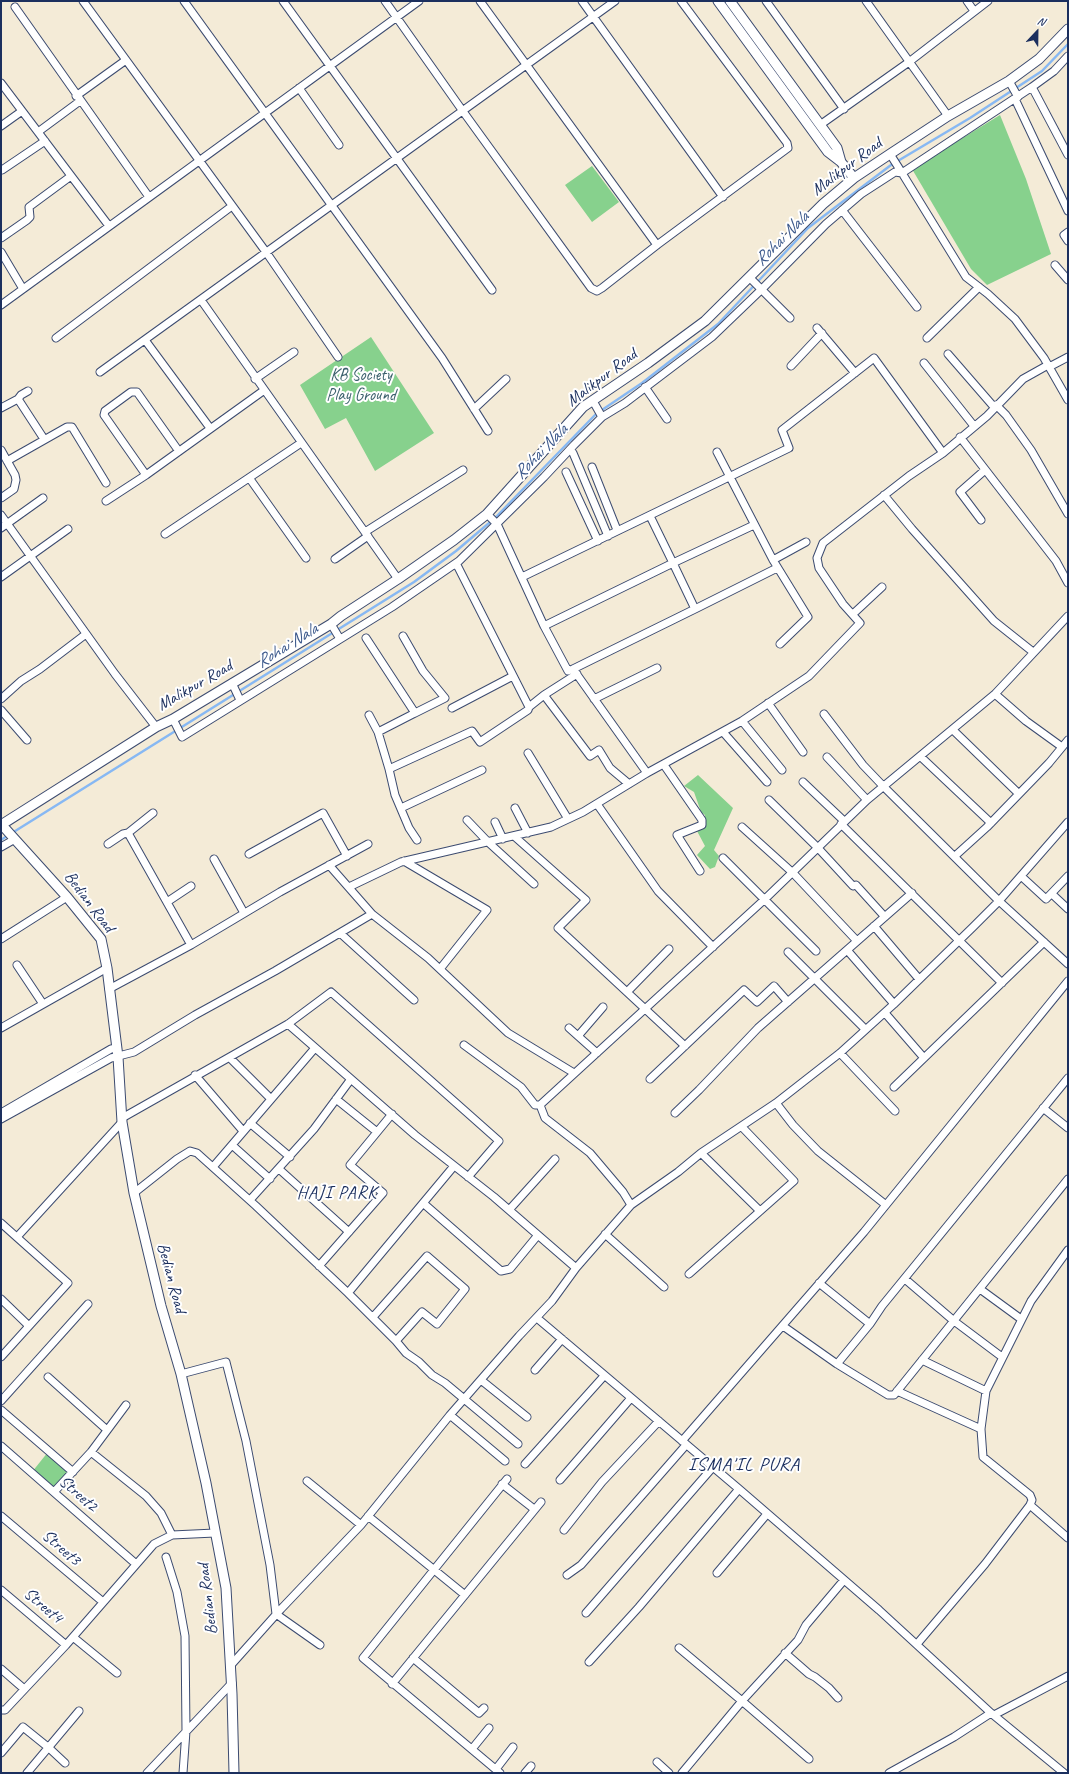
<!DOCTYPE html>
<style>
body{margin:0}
#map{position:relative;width:1069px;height:1774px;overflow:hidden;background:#f4ebd7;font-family:Caveat,sans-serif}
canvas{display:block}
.frame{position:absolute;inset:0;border:2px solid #1b2f5e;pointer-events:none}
.north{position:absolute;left:1017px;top:12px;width:40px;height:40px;-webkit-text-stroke:3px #fff;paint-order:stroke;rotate:22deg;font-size:11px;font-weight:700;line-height:16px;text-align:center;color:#1b2f5e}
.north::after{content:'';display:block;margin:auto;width:14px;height:18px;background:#1b2f5e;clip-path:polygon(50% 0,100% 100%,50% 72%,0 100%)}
</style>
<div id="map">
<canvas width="1069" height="1774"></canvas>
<div class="frame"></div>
<div class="north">N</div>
</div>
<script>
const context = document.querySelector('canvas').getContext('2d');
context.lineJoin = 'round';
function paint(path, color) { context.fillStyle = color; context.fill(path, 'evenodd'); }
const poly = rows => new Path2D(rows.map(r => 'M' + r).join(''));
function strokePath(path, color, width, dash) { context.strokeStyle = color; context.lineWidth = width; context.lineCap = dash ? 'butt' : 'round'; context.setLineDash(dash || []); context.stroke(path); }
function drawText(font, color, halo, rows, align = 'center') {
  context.font = font + ' Caveat,sans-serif'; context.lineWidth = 4; context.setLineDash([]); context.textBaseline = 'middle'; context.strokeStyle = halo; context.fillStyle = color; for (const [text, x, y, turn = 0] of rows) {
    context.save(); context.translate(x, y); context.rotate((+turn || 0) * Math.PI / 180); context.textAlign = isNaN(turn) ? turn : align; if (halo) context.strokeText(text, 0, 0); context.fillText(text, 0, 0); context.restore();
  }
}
paint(poly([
 [1000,115,1026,179,1051,254,987,285,971,269,912,169],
 [592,166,619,202,592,222,565,185],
 [371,337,434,433,375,471,346,418,325,429,300,385],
 [698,775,733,808,714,850,719,856,715,867,710,869,697,855,705,846,697,831,705,827,705,815,701,812,694,792,684,786],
 [48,1452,69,1470,53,1488,32,1472]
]), '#87d18d');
strokePath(poly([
 [12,833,414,582,456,551,495,518,596,414,642,383,718,324,808,228,891,165,970,118,1042,71,1068,44],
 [1,840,7,836]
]), '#87b8f3', 2.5);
const street = poly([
 [83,1,266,252,338,357],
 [184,1,442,358,488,431],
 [283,1,492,290],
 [385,1,462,110,591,288,597,291,602,288,657,245,788,148,787,143,681,1],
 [480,1,657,245],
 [582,1,723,197],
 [766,1,844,109],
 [866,1,948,116],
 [967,1,974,11],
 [15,7,149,197],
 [1009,81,1018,97],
 [1,83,109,226],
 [1032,87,1054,71,1068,56],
 [299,88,339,145],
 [76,96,126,60],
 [1015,99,1068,211],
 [820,125,909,62,988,1],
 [1,126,22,111],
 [38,132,80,101],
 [890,154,902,173,1032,87,1068,155],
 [2,170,45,141],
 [842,210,917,307],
 [1068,232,1064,235,1068,241],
 [1,238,27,220,30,217,29,207,71,176],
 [1,252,23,289],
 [1055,265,1068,280],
 [749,277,790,318],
 [201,300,398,579],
 [1,305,419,1],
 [817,328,855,373],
 [56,338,232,206],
 [927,338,979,287],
 [145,340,210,428],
 [948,354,994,407],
 [924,363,974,426],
 [791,366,822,333],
 [1049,367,1068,357],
 [100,372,615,1],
 [255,379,294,352],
 [645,387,667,419],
 [18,399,44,439],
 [593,401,602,417],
 [996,405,1006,415,1031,450,1068,514],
 [1,408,18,399,21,395,28,391],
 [474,409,506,379],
 [960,437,1056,561,1068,583],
 [1,450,15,475,16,480,14,489,1,498],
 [178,450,137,392,131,392,105,411,104,415,146,475,263,391],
 [717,452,773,560,808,617,780,644],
 [573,453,608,536],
 [7,461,67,427,72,427,106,483],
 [592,467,617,530],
 [566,472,598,541],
 [250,479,306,558],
 [884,495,912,529,994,621,1033,652],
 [106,501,146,475],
 [487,514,497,524,544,626],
 [1,515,115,674,156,727],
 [650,516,673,563,754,525],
 [981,520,960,492,985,470],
 [1,528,43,498],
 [365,532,463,470],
 [165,534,301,443],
 [335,559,368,536],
 [773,560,806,542],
 [456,563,529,707],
 [1,577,68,529],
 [522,577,789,448,782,430,874,358,943,453],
 [853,614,882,587],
 [331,624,340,639],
 [403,636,423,671,445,698,415,713],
 [366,638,415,713,378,732],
 [573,669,695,609],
 [577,674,544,695,590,756,599,750,610,768,629,784],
 [232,683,240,700],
 [995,694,1026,721,1062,747],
 [1,699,21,681,40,669,86,634],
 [594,699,657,668],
 [768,703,803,752],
 [452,708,513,676],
 [1,710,27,740],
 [824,714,863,765,884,787,999,901,1068,964],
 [369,715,378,732,389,769],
 [173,719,182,737,392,607,459,561,544,477,574,445,602,417,625,403,712,337,762,289,826,224,861,194,895,172,902,173,966,277,988,294,1015,319,1044,358,1068,400],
 [742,721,782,770],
 [953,730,1018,793],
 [723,732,767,782],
 [528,753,568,819],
 [827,757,867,800],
 [921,757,991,823],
 [664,765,702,820,702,825,677,835,700,871],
 [647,773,573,669,568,671,544,626,673,563,695,609,777,568],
 [803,782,844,821],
 [769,800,818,848,853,886,856,885,885,917],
 [597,804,658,891,713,947],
 [401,808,482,770],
 [515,808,528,833],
 [153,813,128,833,191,945],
 [467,820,488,842,534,884],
 [495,822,503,839],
 [841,824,1002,983],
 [742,827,793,873,857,941],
 [514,836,586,900,558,928,685,1046],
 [417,840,409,828,395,795,389,769,472,731,480,742,528,710,529,707,544,695],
 [108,844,123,834,128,833],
 [1,847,15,839],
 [249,854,323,813,347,856],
 [955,856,987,827,1049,763,1068,740],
 [723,858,816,951],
 [214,859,244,913],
 [404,861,487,910,440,969],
 [329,865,372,914,428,958,508,1033,574,1073],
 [1021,876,1046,899,1068,876],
 [349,887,401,862,551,827,583,812,647,773,742,721,809,676,860,623,843,604,819,568,817,558,823,543,909,476,943,453,987,416,1023,379,1048,365],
 [1052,894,1068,909],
 [167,902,191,886],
 [874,926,919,979],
 [340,933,414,1000],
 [1,939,67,897],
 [847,950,894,1004],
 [788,952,865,1029],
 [17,965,43,1004],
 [109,989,191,945,280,892,368,844],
 [628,991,669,949],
 [885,1013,924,1058],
 [288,1024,415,1135,494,1197,576,1268],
 [1,1028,107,968],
 [569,1028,597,1053],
 [578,1036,603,1007],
 [464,1045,521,1087,535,1105,540,1105],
 [840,1053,895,1111],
 [230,1058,271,1099],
 [195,1075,243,1131],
 [650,1079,744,990,757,1002,774,986,788,1002],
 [894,1087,1044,942],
 [336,1099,377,1132],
 [776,1103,793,1125,818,1151,886,1205],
 [540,1105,765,899,867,800,995,694,1068,616],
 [540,1105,545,1118,590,1153,623,1192,631,1205],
 [1043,1108,1068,1128],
 [1,1113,111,1049,117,1048],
 [675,1113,699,1090,758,1028,912,893],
 [122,1118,288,1024,331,992,499,1141,468,1177],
 [1,1119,111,1058,134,1052,195,1015,275,971,372,914],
 [250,1123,290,1157],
 [232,1145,270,1179],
 [701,1153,760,1211],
 [213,1167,315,1048],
 [279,1169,349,1232],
 [134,1193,177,1159,190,1151,197,1153,256,1206,348,1293,396,1341,406,1353,419,1362,432,1375,445,1383,518,1444],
 [250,1200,314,1129,351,1079],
 [423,1203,501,1271,510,1269,538,1235],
 [509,1210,555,1159],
 [1,1223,68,1283,1,1357],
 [605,1234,664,1287],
 [17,1237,122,1122],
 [319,1266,383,1193,350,1165,392,1114],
 [689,1274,794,1181,742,1127],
 [905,1279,954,1321,1002,1357],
 [819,1283,870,1324],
 [980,1289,1021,1319],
 [348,1293,454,1166],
 [1,1299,29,1326],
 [373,1317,427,1256,465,1289,437,1324,422,1312,396,1341],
 [537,1318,739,1489,879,1610,991,1713,1064,1773],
 [783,1326,837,1364,888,1395,894,1395,1068,1179],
 [922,1360,986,1391],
 [837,1364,870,1324,882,1306,1068,1078],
 [535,1370,562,1339],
 [181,1374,226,1362,246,1441,270,1565,276,1614,320,1645],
 [48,1377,107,1430],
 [481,1380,527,1417],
 [897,1391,981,1429],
 [1,1401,88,1304],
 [1,1410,73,1472],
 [450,1415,505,1461],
 [682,1441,864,1232,1068,981],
 [1,1446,136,1564],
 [91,1452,146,1496,161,1513,172,1535],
 [525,1464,604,1376],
 [560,1480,631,1398],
 [307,1481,361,1525],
 [502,1484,534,1509],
 [54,1492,91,1452,126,1405],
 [1030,1505,1068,1538],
 [1,1516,103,1602],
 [368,1516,465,1595],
 [564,1530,602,1482,659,1421],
 [166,1557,177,1592,185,1636,186,1731,183,1773],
 [717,1573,767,1514],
 [567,1575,581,1565,686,1445],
 [1,1590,66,1645],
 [586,1613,713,1467],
 [73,1637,117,1673],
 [917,1644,985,1564,1030,1505,1032,1500,1030,1495,983,1457,981,1429,986,1391,1031,1301,1068,1250],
 [679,1648,742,1701,682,1773],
 [785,1653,809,1674,815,1677,829,1688,838,1698],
 [413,1658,479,1713,484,1708],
 [589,1662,639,1607,739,1489],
 [231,1665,281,1609,361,1525,450,1415,519,1336,552,1301,576,1268,631,1205,678,1172,701,1153,776,1103,840,1053,894,1004,973,927,999,901,1068,822],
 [1,1669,23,1688],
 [392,1684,541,1502],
 [1,1710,5,1710,66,1645,154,1544,172,1535,215,1533],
 [994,1715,1068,1676],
 [472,1749,489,1728],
 [1,1753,23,1727,49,1748,65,1763],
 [809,1759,742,1701,798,1640,806,1625,844,1580],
 [657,1762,669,1773],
 [496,1769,513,1747],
 [27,1773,79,1711],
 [147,1773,232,1683],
 [500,1773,363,1658,507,1479],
 [525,1773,531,1766],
 [889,1773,954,1737,991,1713]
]);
const secondary = poly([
 [718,1,828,152,841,162,854,178],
 [730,1,837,148,841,162],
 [1,824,67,897,101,939,107,968,118,1057,122,1122,134,1193,161,1306,181,1374,206,1483,226,1588,232,1694,234,1773],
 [1,825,156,727,173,719,331,624,341,616,398,579,454,540,487,514,583,407,648,363,705,321,823,204,854,178,890,154,948,116,1009,81,1039,59,1068,29]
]);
strokePath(street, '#3c4b70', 9);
strokePath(secondary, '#3c4b70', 11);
strokePath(street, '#fff', 7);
strokePath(secondary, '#fff', 9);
drawText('17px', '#1b2f5e', '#fff', [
 ["Malikpur Road",847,167,-37],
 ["Malikpur Road",602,378,-37],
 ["Malikpur Road",195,686,-30],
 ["Bedian Road",89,902,53],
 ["Bedian Road",171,1278,75],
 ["Street2",78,1494,41],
 ["Street3",61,1548,41],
 ["Bedian Road",208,1599,-97],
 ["Street4",43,1606,40]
]);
drawText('17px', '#3b606c', '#fff', [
 ["KB Society",361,376],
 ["Play Ground",361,396]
]);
drawText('italic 18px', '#3b588b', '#fff', [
 ["Rohai Nala",782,239,-45],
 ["Rohai Nala",541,452,-46],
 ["Rohai Nala",287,646,-32]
]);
context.letterSpacing = '1px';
drawText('18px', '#1b2f5e', '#fff', [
 ["HAJI PARK",337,1193]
]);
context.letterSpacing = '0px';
context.letterSpacing = '1px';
drawText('19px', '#1b2f5e', '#fff', [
 ["ISMA'IL PURA",744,1465]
]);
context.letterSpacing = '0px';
</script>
